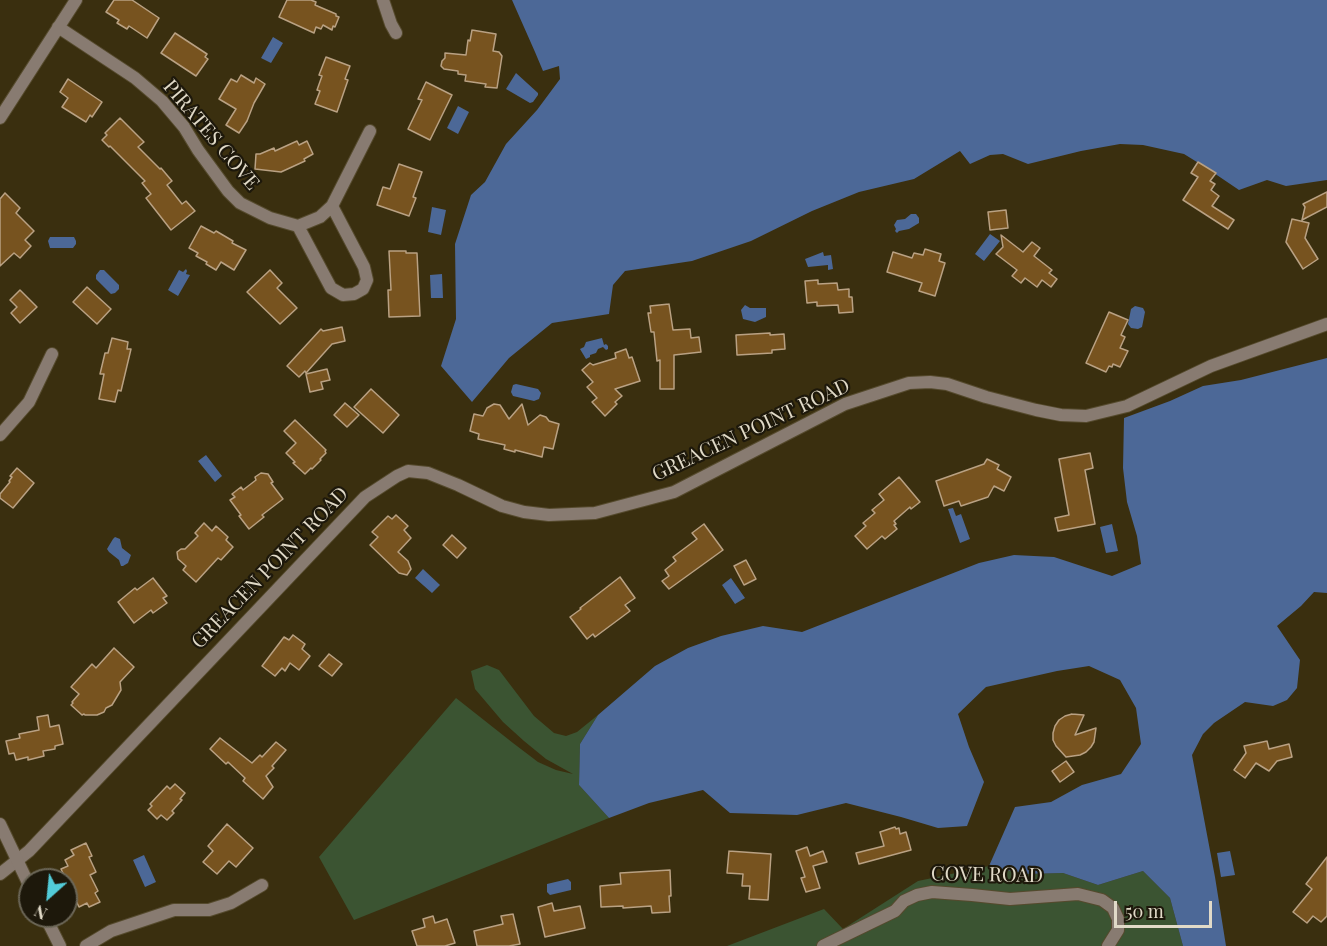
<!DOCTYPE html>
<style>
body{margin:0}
#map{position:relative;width:1327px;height:946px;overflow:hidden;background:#3a2f0f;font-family:"Playfair Display",serif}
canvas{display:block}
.north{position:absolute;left:18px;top:868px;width:60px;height:60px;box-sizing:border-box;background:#1d180b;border:2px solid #6b6657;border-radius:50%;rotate:207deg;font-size:16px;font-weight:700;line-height:24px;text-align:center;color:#e1dac8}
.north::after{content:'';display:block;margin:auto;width:21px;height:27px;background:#52cbd8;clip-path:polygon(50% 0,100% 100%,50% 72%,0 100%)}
.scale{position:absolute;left:1114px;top:901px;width:98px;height:27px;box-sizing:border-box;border:3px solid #e1dac8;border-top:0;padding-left:8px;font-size:18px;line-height:21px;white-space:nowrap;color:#e1dac8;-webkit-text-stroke:4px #1d180b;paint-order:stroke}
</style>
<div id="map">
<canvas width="1327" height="946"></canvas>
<div class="north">N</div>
<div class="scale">50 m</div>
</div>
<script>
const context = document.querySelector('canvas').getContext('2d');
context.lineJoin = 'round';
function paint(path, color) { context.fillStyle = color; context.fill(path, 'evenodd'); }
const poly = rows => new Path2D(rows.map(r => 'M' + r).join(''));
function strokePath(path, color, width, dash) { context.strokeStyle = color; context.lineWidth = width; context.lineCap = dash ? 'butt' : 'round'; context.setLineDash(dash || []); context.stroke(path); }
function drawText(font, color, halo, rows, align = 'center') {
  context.font = font + ' "Playfair Display",serif'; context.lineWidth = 4.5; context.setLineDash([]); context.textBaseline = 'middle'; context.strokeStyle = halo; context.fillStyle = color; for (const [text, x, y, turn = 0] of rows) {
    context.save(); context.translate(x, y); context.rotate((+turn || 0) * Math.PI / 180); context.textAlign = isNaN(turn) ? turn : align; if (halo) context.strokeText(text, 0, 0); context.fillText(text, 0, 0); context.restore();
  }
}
paint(poly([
 [487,665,499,670,534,716,554,733,566,736,577,732,598,715,580,744,579,785,609,818,354,920,319,857,456,698,513,743,538,762,556,770,573,774,546,759,524,741,503,722,475,689,471,671],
 [989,866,1025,874,1063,873,1098,885,1143,871,1170,898,1183,946,727,946,824,909,843,929,918,881]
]), '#3b5432');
paint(poly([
 [512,0,1327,0,1327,180,1286,186,1267,180,1239,190,1205,167,1184,154,1143,145,1120,144,1081,151,1028,164,1003,154,990,155,970,164,960,151,914,179,859,192,812,211,751,241,692,261,625,271,613,285,609,314,552,323,509,358,472,402,441,366,456,319,455,244,471,195,485,182,506,144,537,110,560,79,559,66,543,71,535,52],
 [273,37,283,43,271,63,261,58],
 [516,73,538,93,538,95,533,102,530,103,506,89],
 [458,106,469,112,458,134,447,128],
 [432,207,446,210,441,235,428,232],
 [911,214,916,214,919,218,919,223,909,229,899,231,897,233,895,231,896,229,894,225,897,220,905,219],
 [990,234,1000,241,984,261,975,254],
 [50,237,74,237,76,241,76,244,73,248,50,248,48,241],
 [823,252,824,256,831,255,833,269,828,270,828,265,808,267,805,259],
 [186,269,187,271,186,274,190,275,178,296,168,290,179,270,183,272],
 [100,270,104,270,119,285,119,289,115,293,111,294,96,279,96,275],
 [442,274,443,298,431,298,430,275],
 [745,305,750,308,766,308,766,317,755,322,743,319,741,310],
 [1135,306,1143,308,1145,312,1142,327,1138,329,1131,328,1128,324,1131,309],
 [602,338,604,345,606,344,608,346,608,349,606,350,603,347,598,349,596,353,590,355,590,357,586,359,580,349,584,347,586,342],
 [1327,358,1327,593,1314,592,1301,606,1277,626,1300,660,1297,688,1287,700,1273,706,1245,702,1214,723,1203,734,1192,755,1215,877,1226,946,1183,946,1170,898,1143,871,1098,885,1063,873,1025,874,989,866,1015,807,1051,802,1082,785,1121,774,1141,744,1136,708,1120,680,1089,666,1057,671,986,687,958,714,969,747,984,782,967,826,938,828,901,817,846,803,797,815,730,813,703,790,649,803,609,818,579,785,580,744,598,715,655,666,688,648,721,636,763,626,802,632,979,563,1014,555,1054,557,1112,576,1141,564,1137,536,1127,502,1123,468,1124,418,1170,401,1203,386,1241,380],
 [516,384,538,389,541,393,539,399,534,401,513,396,511,392,513,385],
 [206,455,222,476,215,482,198,461],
 [953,508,956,516,961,514,970,539,960,543,948,509],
 [1112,524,1118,551,1106,553,1100,527],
 [115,537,120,539,122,548,131,555,128,563,123,566,121,566,119,560,109,552,107,549,113,539],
 [423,569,440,585,432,593,415,578],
 [731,578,745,598,735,604,722,585],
 [1230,851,1235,875,1221,877,1217,853],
 [144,855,156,882,145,887,133,860],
 [568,879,571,882,571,890,550,895,547,892,547,884]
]), '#4c6897');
const building = poly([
 [114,0,132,0,159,18,147,38,129,26,127,29,117,23,119,20,106,12,114,0],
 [287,0,311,0,316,2,315,5,336,14,336,16,339,17,335,27,333,26,332,30,323,25,321,29,316,27,314,33,279,17,287,0],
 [472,30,496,34,493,51,499,52,502,56,497,88,485,87,486,84,465,81,466,75,458,74,458,71,444,69,441,66,442,61,445,58,445,53,466,55,468,40,470,41,472,30],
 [175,33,207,54,205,57,208,59,196,76,161,53,175,33],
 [326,57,350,66,345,79,348,80,337,112,315,104,320,91,317,90,322,76,319,75,326,57],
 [241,75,254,83,256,78,265,84,254,103,247,121,239,133,226,125,236,109,219,99,231,79,237,82,241,75],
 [68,79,102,102,92,117,90,115,86,122,62,107,68,98,60,92,68,79],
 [426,82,452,95,430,140,408,129,422,100,418,99,426,82],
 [120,118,144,142,138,147,160,169,161,168,172,181,167,185,182,204,186,201,195,211,171,230,146,198,151,194,142,183,145,181,110,146,109,147,102,140,107,135,105,133,120,118],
 [297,141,299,145,307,141,313,154,304,159,305,161,281,172,255,169,256,154,260,154,274,148,275,151,297,141],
 [1198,162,1216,173,1210,181,1215,184,1211,190,1219,196,1212,206,1234,220,1228,229,1183,200,1198,177,1191,173,1198,162],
 [399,164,422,172,413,197,416,198,409,216,377,205,383,187,390,189,399,164],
 [1327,192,1327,207,1302,220,1305,207,1303,204,1327,192],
 [5,193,20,208,16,213,34,231,25,240,31,246,20,258,14,253,0,266,0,199,5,193],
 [1006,210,1008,228,990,230,988,212,1006,210],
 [1292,219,1309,223,1305,238,1318,259,1303,269,1286,242,1292,219],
 [201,226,214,233,216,231,233,241,232,243,246,250,234,270,221,262,216,270,206,264,207,262,196,256,198,253,189,248,201,226],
 [1001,235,1023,252,1032,242,1040,248,1034,256,1052,270,1049,273,1057,279,1051,287,1042,280,1037,287,1025,278,1021,283,1012,276,1017,270,996,254,1003,247,1001,235],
 [925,249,941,254,939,261,945,263,935,296,919,291,922,283,887,272,893,252,912,258,914,253,923,255,925,249],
 [389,251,406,251,406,253,417,253,420,316,389,317,388,290,391,290,389,251],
 [270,270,282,283,277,288,297,308,280,324,247,292,270,270],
 [818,280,818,284,837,283,838,290,849,289,849,297,852,297,853,312,839,313,838,305,817,306,817,302,807,303,805,281,818,280],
 [87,287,111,309,97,324,73,302,87,287],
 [20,290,37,307,20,323,11,313,17,307,10,300,20,290],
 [669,304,673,330,690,329,691,338,699,337,701,352,674,355,674,389,660,389,660,360,657,361,654,332,651,332,648,313,651,313,650,306,669,304],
 [1109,312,1128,320,1121,335,1125,337,1120,348,1128,351,1120,367,1113,364,1112,367,1109,366,1106,372,1086,363,1109,312],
 [342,327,345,341,332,344,306,373,305,371,299,377,287,366,321,329,323,331,342,327],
 [770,333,770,335,784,334,785,349,772,350,772,353,737,355,736,335,770,333],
 [112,338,128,342,127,349,131,349,121,391,118,390,115,402,99,399,104,374,100,374,105,353,108,353,112,338],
 [626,349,629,358,632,357,640,381,615,389,622,396,615,402,617,404,605,416,592,402,597,398,587,387,593,382,582,370,590,363,593,365,616,358,615,353,626,349],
 [327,369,330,380,321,382,323,389,310,392,306,374,327,369],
 [371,389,399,415,383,433,354,407,371,389],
 [345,403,359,415,347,427,334,415,345,403],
 [494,404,500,405,509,419,522,404,528,425,540,415,546,417,549,421,559,424,553,449,544,447,542,457,515,450,515,452,504,449,505,445,478,439,479,434,470,431,474,414,483,416,487,408,494,404],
 [295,420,326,450,325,451,326,453,320,459,321,460,312,469,311,468,305,474,293,463,295,462,286,453,296,443,284,431,295,420],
 [1090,453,1093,468,1085,470,1095,524,1058,531,1055,518,1069,515,1059,459,1090,453],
 [987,459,999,465,997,469,1011,477,1004,491,994,486,988,497,961,506,959,501,944,506,936,481,984,464,987,459],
 [17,468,34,483,13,508,0,498,0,494,10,482,9,481,12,477,10,476,17,468],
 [261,473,268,474,273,482,271,483,283,499,262,515,264,517,249,529,239,516,241,515,230,500,235,497,232,494,241,487,243,490,256,480,255,477,261,473],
 [899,477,920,502,911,509,910,507,894,521,896,524,894,525,897,529,885,539,882,536,867,549,855,536,866,526,863,523,875,513,872,510,884,500,879,494,899,477],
 [396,515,408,526,404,530,411,538,398,552,408,561,411,569,407,575,399,573,370,545,378,537,372,532,388,516,392,519,396,515],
 [204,523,212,531,216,526,228,537,226,540,233,547,221,560,218,558,196,582,183,570,186,566,178,559,177,552,181,549,185,549,198,536,195,533,204,523],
 [704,524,723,550,669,589,662,581,669,576,665,570,676,561,673,557,697,539,692,533,704,524],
 [452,535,466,548,457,558,443,545,452,535],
 [746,560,756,579,744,585,734,566,746,560],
 [620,577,635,598,625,605,630,611,595,637,593,634,587,639,570,617,581,609,580,608,620,577],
 [153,578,167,596,163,598,167,603,153,613,151,610,134,623,118,602,135,588,137,590,153,578],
 [293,635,305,644,302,649,310,656,299,670,290,663,285,671,282,668,275,676,262,666,284,637,289,640,293,635],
 [114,648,134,667,120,682,121,690,112,705,106,708,104,712,97,715,85,715,84,714,82,715,71,705,73,703,72,702,79,694,71,687,92,664,96,668,114,648],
 [329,654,342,664,332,676,319,666,329,654],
 [1072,714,1084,715,1075,735,1096,728,1094,742,1091,747,1086,752,1080,755,1066,757,1056,746,1053,740,1053,733,1055,726,1059,720,1065,716,1072,714],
 [48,715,50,727,59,725,63,744,55,746,55,749,43,751,44,756,28,760,28,757,16,760,14,753,9,754,6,741,20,738,19,734,39,730,37,717,48,715],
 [220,738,252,763,260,755,262,757,276,742,286,750,272,766,274,768,266,776,273,787,263,799,243,781,245,778,228,762,226,764,210,749,220,738],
 [1267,741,1269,749,1289,744,1292,757,1277,761,1269,771,1256,763,1245,778,1234,770,1246,753,1244,746,1267,741],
 [1066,761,1074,772,1060,782,1052,771,1066,761],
 [175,784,185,793,180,799,182,800,172,811,174,813,167,820,161,815,157,819,148,810,152,806,150,804,167,786,170,789,175,784],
 [227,824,253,848,236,867,229,861,217,874,203,862,213,851,208,846,227,824],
 [895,827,896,829,899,828,900,834,906,832,911,850,859,864,856,853,884,846,880,832,895,827],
 [86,843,92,856,89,857,96,872,90,875,98,891,95,893,100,902,89,907,87,903,79,907,61,869,68,866,65,860,74,855,71,850,86,843],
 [807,847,810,856,823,851,827,862,813,866,820,888,806,892,801,878,805,877,796,851,807,847],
 [729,851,771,854,768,900,749,899,750,886,742,886,743,874,727,873,729,851],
 [1327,857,1327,916,1321,922,1313,916,1307,923,1293,912,1312,889,1306,884,1327,857],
 [670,870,671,896,669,896,670,912,652,913,651,906,623,908,623,906,601,907,600,886,621,884,620,873,670,870],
 [552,903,554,911,580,906,585,928,545,937,538,907,552,903],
 [513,914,520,944,509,946,477,946,474,931,503,924,501,916,513,914],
 [433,916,435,923,447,919,455,943,445,946,417,946,412,931,425,927,423,919,433,916]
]);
paint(building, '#77531f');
strokePath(building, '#b9a183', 1.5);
const minor = poly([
 [383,0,391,24,396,33],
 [58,27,135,78,162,101,184,127,198,150,228,191,240,203,270,218,298,226,320,217,332,206,370,131],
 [0,118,76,0],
 [298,226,331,288,343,295,354,294,363,289,367,280,364,267,332,206],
 [0,435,29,402,52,354],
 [0,874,29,851,365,497,397,476,408,471,428,473,458,485,502,506,524,512,549,515,595,513,674,492,845,404,909,383,930,382,947,384,986,397,1036,410,1061,415,1086,416,1127,406,1211,366,1327,324],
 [86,946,111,931,174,910,209,910,231,903,262,885],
 [823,946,895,911,904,901,917,895,932,892,972,895,1010,899,1078,894,1102,900,1113,908,1118,919,1118,930,1108,946]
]);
const tertiary = poly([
 [0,824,30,887],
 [45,916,60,946]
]);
strokePath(minor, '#554a2d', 14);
strokePath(tertiary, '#554a2d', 14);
strokePath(minor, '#887b71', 12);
strokePath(tertiary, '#887b71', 12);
drawText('20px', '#e1dac8', '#1d180b', [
 ["PIRATES COVE",211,135,50],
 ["GREACEN POINT ROAD",751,430,-25],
 ["GREACEN POINT ROAD",270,568,-46],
 ["COVE ROAD",987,875,1]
]);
</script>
